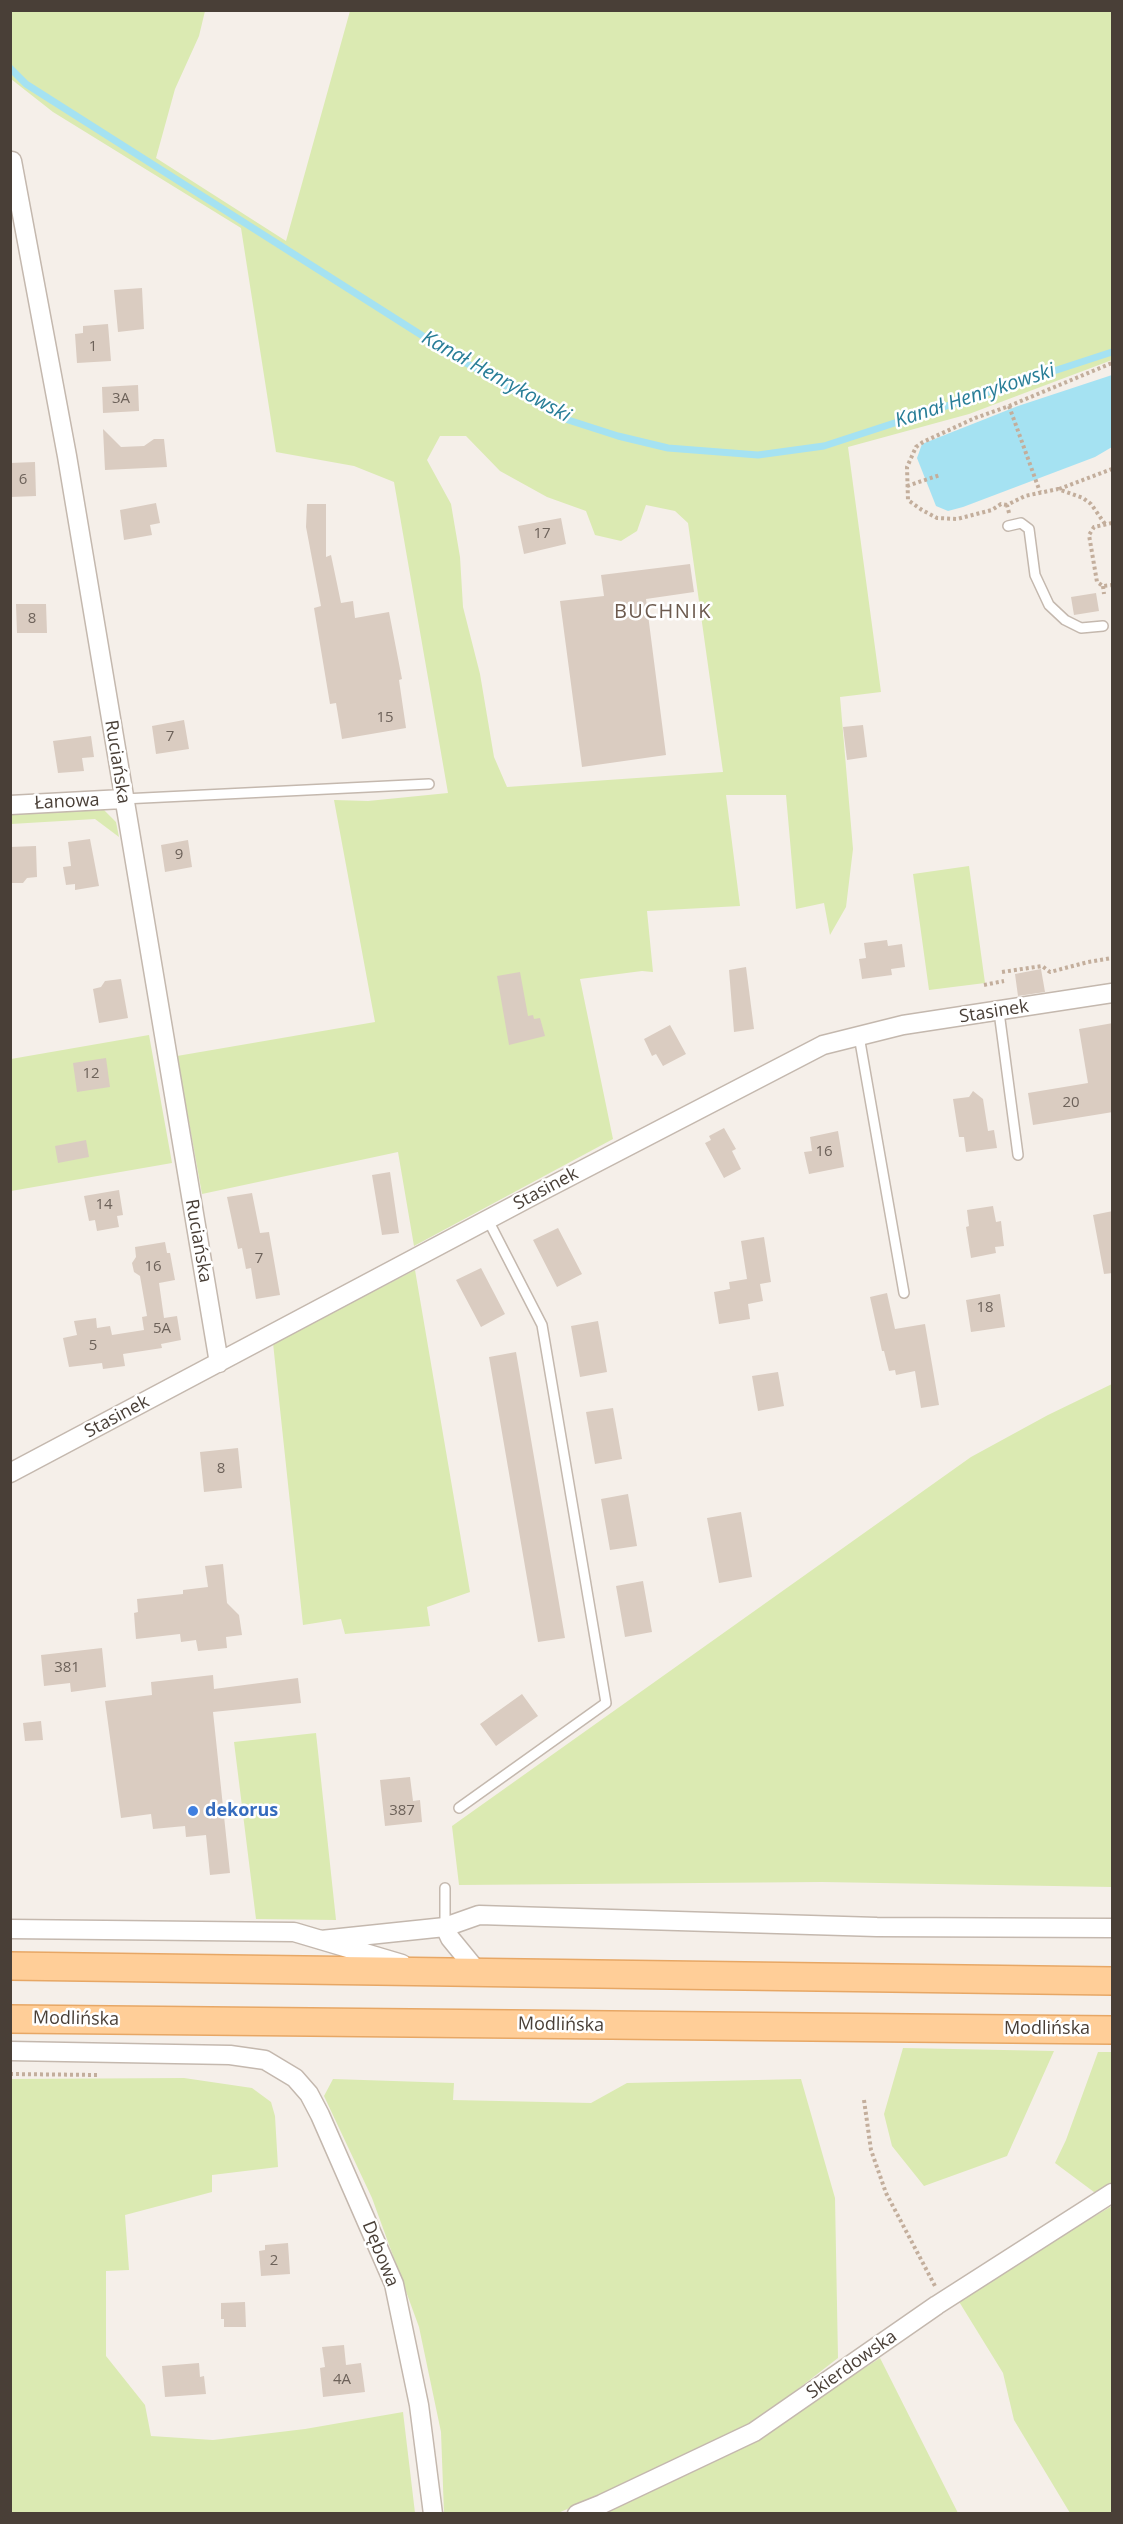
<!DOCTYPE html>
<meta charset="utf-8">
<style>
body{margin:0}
#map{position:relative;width:1123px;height:2524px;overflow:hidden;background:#f5efe9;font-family:"Open Sans",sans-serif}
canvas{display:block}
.frame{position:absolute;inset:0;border:12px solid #493f37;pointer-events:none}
</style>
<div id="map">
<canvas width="1123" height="2524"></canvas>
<div class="frame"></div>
</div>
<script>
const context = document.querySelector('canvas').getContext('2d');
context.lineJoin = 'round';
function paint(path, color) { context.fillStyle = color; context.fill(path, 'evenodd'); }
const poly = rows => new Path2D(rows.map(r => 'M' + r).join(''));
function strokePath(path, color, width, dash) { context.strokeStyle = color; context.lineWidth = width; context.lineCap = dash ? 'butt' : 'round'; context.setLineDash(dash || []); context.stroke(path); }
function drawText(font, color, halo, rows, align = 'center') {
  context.font = font + ' "Open Sans",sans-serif'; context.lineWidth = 5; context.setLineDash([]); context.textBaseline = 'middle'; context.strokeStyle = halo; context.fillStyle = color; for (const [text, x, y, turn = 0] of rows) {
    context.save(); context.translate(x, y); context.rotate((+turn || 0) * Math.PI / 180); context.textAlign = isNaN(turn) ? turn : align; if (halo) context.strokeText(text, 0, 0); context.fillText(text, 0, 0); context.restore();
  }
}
paint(poly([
 [10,11,205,11,199,36,175,89,156,158,286,241,350,11,1112,11,1112,360,969,414,848,447,881,692,840,697,853,849,846,907,830,935,824,903,796,909,786,795,726,795,740,906,647,911,653,972,642,971,580,979,613,1139,414,1246,398,1152,202,1194,177,1056,375,1022,334,800,368,801,448,793,394,482,354,466,276,452,241,228,53,112,11,79],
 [440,436,466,436,500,471,547,497,586,511,595,535,621,541,637,531,646,505,675,511,688,523,723,772,507,787,494,757,480,674,463,607,460,557,451,504,427,460],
 [104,810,116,822,119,837,95,819,11,824,11,813],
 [969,866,985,983,929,990,913,874],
 [149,1035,172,1163,11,1191,11,1059],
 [415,1270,470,1592,427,1607,430,1626,345,1634,341,1619,303,1625,273,1343],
 [1112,1384,1112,1887,822,1882,459,1885,452,1826,971,1457,1048,1415],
 [316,1733,336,1920,256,1919,234,1742],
 [903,2048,1054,2051,1007,2156,924,2186,892,2146,884,2114],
 [1098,2052,1112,2052,1112,2185,1098,2195,1055,2163,1066,2140],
 [184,2078,252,2088,271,2102,275,2116,278,2167,212,2175,212,2192,125,2215,129,2270,106,2271,106,2356,145,2405,151,2436,213,2440,305,2429,403,2412,415,2513,11,2513,11,2079],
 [333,2079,454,2083,453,2100,591,2103,627,2083,801,2079,835,2198,838,2358,750,2426,666,2467,558,2513,444,2513,441,2432,419,2327,372,2198,324,2096],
 [1112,2206,1112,2513,1070,2513,1014,2420,1003,2373,958,2300,977,2285],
 [880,2358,958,2513,589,2514,752,2440]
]), '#dbeab2');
paint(poly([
 [1112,375,1112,447,1095,457,963,507,948,511,936,506,917,458,922,444,1018,406]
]), '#a5e2f2');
strokePath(poly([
 [10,68,26,84,459,359,562,418,618,436,668,448,758,455,824,446,1112,352]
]), '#a5e2f2', 7);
paint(poly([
 [142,288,144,329,118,332,114,290],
 [108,324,111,361,77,363,75,334,83,333,83,326],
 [138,385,139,411,103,413,102,387],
 [103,429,121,447,144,446,154,439,164,439,167,467,105,470],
 [35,462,36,496,10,497,10,463],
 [156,503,160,523,150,525,152,535,124,540,120,510],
 [307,504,326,504,326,557,331,555,341,603,353,601,355,618,389,612,402,679,399,680,406,728,342,739,336,703,330,704,314,608,321,606,306,527],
 [561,518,566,544,524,554,518,526],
 [690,564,694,592,646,599,666,755,582,767,560,601,604,596,601,575],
 [1096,593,1099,611,1074,615,1071,597],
 [16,604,46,604,47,633,17,633],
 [184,720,189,749,156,754,152,726],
 [863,725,867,757,847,760,843,727],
 [91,736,94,757,82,758,84,771,58,773,53,741],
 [90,839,99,886,75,890,75,884,66,885,63,867,71,866,68,842],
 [188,840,192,867,165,872,161,845],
 [36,846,37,877,27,878,23,883,10,883,10,847],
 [887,940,888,946,902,944,905,967,891,969,892,975,862,979,859,959,866,958,864,943],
 [746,967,754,1029,734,1032,729,970],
 [1041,969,1045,992,1018,996,1015,974],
 [520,972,528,1016,533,1015,534,1019,540,1018,545,1036,509,1045,497,976],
 [121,979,128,1018,99,1023,93,989,101,987,105,981],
 [1113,1023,1113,1112,1033,1125,1028,1093,1088,1083,1079,1029],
 [670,1025,686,1054,663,1066,656,1054,652,1056,644,1039],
 [106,1058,110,1087,77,1092,73,1063],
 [973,1091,983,1099,988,1131,994,1130,997,1148,966,1152,964,1137,959,1137,953,1099,969,1097],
 [724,1128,736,1149,732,1151,741,1169,724,1178,705,1143,711,1140,709,1136],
 [838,1131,844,1167,809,1174,804,1152,812,1151,810,1137],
 [86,1140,89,1157,58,1163,55,1146],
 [390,1172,399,1233,382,1235,372,1175],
 [119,1190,123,1215,117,1216,119,1227,97,1231,95,1220,89,1221,84,1196],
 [252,1193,260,1233,269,1232,280,1295,256,1299,251,1268,246,1269,242,1248,238,1249,227,1197],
 [993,1206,996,1222,1001,1221,1004,1246,995,1247,996,1253,971,1258,966,1227,969,1226,967,1210],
 [1113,1211,1113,1273,1104,1274,1093,1215],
 [558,1228,582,1274,557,1287,533,1240],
 [764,1237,771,1282,760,1284,763,1301,748,1304,750,1319,719,1324,714,1292,730,1289,729,1282,747,1279,741,1241],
 [165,1242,167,1253,170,1253,175,1280,159,1283,164,1318,177,1316,181,1340,161,1344,162,1348,123,1354,125,1366,103,1369,102,1363,69,1367,63,1338,77,1335,74,1321,96,1318,97,1328,110,1326,112,1335,144,1330,142,1317,147,1316,140,1276,134,1272,132,1263,136,1257,135,1247],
 [481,1268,505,1314,481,1327,456,1280],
 [887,1293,895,1329,925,1324,939,1405,921,1408,915,1371,896,1375,895,1370,889,1371,884,1351,882,1351,870,1297],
 [1000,1294,1005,1327,971,1332,966,1300],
 [598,1321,607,1372,580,1377,571,1326],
 [516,1352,565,1638,538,1642,489,1357],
 [778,1372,784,1406,758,1411,752,1376],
 [613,1408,622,1459,595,1464,586,1412],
 [238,1448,242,1488,204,1492,200,1452],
 [628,1494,637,1546,610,1550,601,1499],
 [741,1512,752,1577,719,1583,707,1518],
 [223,1564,227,1603,239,1615,242,1635,226,1637,227,1648,198,1651,196,1640,181,1642,180,1634,136,1639,134,1613,138,1612,137,1599,183,1594,183,1590,208,1587,205,1566],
 [643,1581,652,1632,625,1637,616,1586],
 [102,1648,106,1687,71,1692,70,1683,44,1686,41,1655],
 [213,1675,214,1689,298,1678,301,1703,213,1712,230,1873,210,1875,206,1835,186,1837,185,1826,153,1829,151,1814,121,1818,105,1701,152,1695,151,1682],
 [522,1694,538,1716,496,1746,480,1724],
 [41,1721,43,1740,25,1741,23,1723],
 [410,1777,413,1801,420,1800,422,1822,385,1826,380,1780],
 [288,2243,290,2274,261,2276,259,2251,265,2250,265,2245],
 [245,2302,246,2327,224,2327,224,2319,221,2319,221,2303],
 [344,2345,346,2365,361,2363,365,2392,323,2397,320,2368,325,2367,322,2347],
 [199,2363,200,2377,204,2376,206,2394,165,2397,162,2366]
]), '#daccc1');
const service = poly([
 [1008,526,1021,523,1029,529,1035,575,1049,605,1065,620,1081,628,1103,626],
 [123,799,429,784],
 [999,1012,1018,1155],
 [859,1036,904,1293],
 [459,1808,606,1703,542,1325,488,1220],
 [445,1927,445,1888]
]);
const minor = poly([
 [12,161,67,456,219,1363],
 [10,805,123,799],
 [10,1473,534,1195,823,1045,903,1025,1112,993],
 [445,1927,450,1938,477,1971],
 [10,1929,294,1932,402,1964],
 [321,1940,445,1927,479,1915,877,1927,1112,1928],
 [10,2051,230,2055,265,2060,295,2078,309,2094,320,2115,394,2284,419,2405,433,2514],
 [577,2514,602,2504,754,2432,937,2305,1112,2193]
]);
const primary = poly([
 [10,1966,1112,1981],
 [10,2019,1112,2030]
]);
strokePath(service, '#c4b8ae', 12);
strokePath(minor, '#c4b8ae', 21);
strokePath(primary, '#e7a765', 30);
strokePath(poly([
 [1009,406,1040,492],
 [907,486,940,475],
 [1059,489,1112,469],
 [1007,505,1001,504,992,510,957,519,937,518,922,510,908,500,907,467,916,447,923,442,975,418,1009,406,1112,363],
 [1009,513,1007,505,1025,496,1058,489,1083,498,1091,504,1105,524],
 [1112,523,1094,527,1089,535,1097,582,1103,586,1112,585],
 [1103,586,1104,594],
 [1002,972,1042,966,1050,972,1088,962,1112,958],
 [984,985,1004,981],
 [10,2074,97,2075],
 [864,2100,871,2150,886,2193,935,2286]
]), '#c3ae9c', 4, [3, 3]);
strokePath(service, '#fff', 9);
strokePath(minor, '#fff', 18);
strokePath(primary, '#ffce98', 27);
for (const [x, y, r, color] of [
 [193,1811,6,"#3f7fe0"]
]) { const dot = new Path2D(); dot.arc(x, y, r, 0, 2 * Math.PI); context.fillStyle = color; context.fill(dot); strokePath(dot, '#fff', 2); }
drawText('15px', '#6d625a', null, [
 ["1",93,347],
 ["3A",121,399],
 ["6",23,480],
 ["17",542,534],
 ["8",32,619],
 ["15",385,718],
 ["7",170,737],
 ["9",179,855],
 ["12",91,1074],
 ["20",1071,1103],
 ["16",824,1152],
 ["14",104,1205],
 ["7",259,1259],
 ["16",153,1267],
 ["18",985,1308],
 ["5A",162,1329],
 ["5",93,1346],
 ["8",221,1469],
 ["381",67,1668],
 ["387",402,1811],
 ["2",274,2261],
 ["4A",342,2380]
]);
drawText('18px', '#493f37', '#fff', [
 ["Ruciańska",117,762,81],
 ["Łanowa",67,802,-3],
 ["Stasinek",994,1012,-9],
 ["Stasinek",546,1189,-28],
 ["Ruciańska",198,1241,80],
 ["Stasinek",117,1417,-28],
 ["Modlińska",76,2019,1],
 ["Modlińska",561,2025,1],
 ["Modlińska",1047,2029],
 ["Dębowa",380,2254,68],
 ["Skierdowska",852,2365,-35]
]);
drawText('bold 18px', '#366cbe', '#fff', [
 ["dekorus",205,1811]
], 'left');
drawText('italic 20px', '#277d97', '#fff', [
 ["Kanał Henrykowski",496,377,29],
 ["Kanał Henrykowski",975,396,-18]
]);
context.letterSpacing = '1.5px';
drawText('20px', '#6c5a4e', '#fff', [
 ["BUCHNIK",663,612]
]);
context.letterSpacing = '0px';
</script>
